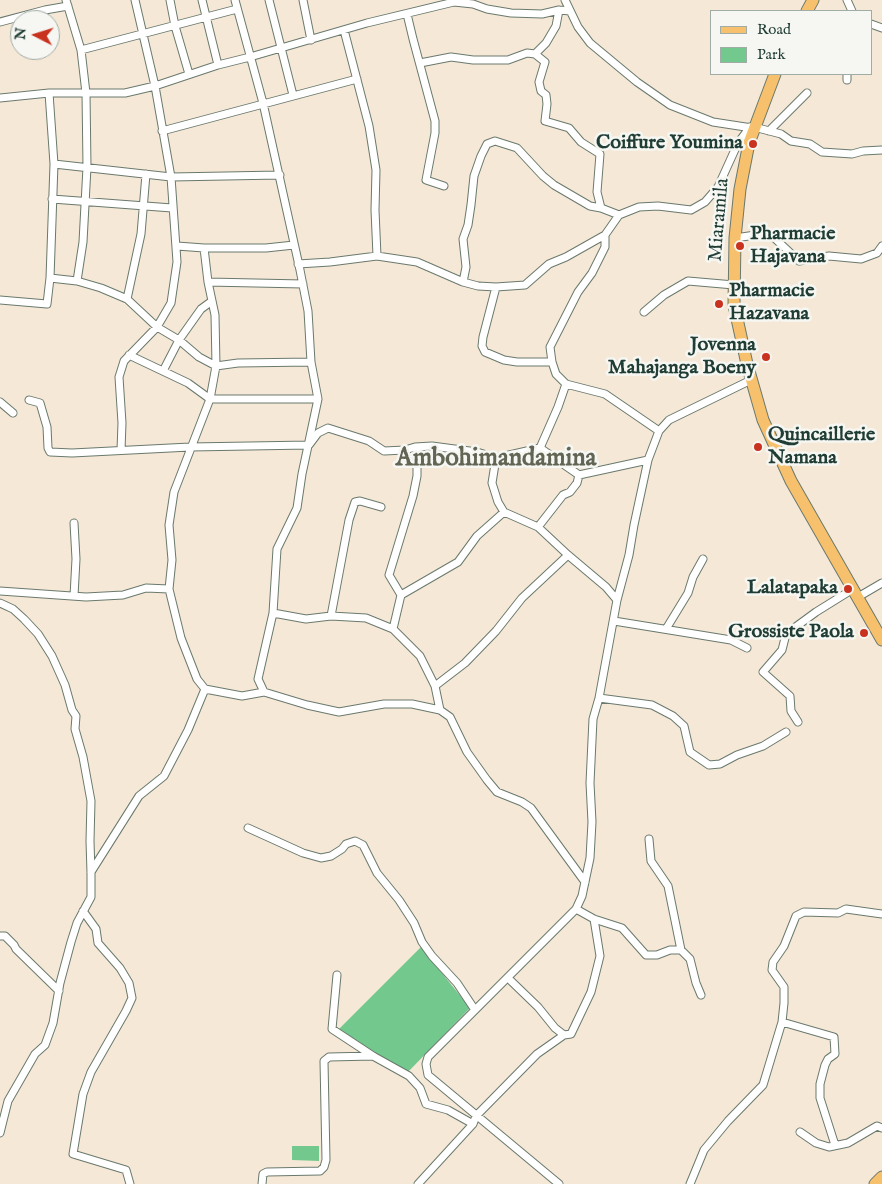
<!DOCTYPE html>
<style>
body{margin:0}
#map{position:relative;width:882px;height:1184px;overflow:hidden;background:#f5e8d6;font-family:"IM FELL English",serif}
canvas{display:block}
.legend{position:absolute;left:710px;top:10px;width:162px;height:65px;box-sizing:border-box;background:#f6f6f2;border:1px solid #a0aca6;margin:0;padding:6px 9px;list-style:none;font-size:15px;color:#1f3d34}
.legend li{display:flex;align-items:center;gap:10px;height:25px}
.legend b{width:25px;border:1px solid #a0aca6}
.north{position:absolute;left:10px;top:10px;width:50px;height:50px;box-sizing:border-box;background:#f6f6f2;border:1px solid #a0aca6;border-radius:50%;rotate:275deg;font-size:14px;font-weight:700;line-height:20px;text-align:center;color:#1f3d34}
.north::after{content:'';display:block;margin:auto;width:18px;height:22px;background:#c8321e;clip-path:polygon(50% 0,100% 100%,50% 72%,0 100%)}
</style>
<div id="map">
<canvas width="882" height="1184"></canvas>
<ul class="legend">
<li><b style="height:6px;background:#f7c06c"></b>Road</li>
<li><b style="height:14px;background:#73c98d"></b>Park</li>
</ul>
<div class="north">N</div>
</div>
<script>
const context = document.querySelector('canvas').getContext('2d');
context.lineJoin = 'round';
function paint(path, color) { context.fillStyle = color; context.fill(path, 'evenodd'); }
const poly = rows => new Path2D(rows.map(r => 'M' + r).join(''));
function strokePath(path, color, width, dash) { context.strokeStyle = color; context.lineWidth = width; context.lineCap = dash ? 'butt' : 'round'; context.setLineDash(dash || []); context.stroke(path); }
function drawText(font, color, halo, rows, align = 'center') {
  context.font = font + ' "IM FELL English",serif'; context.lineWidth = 5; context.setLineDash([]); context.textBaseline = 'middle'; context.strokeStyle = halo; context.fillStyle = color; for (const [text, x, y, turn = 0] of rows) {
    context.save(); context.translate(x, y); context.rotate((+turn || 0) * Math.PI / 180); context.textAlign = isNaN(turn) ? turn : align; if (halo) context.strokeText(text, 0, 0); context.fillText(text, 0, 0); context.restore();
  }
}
paint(poly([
 [421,947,470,1008,407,1073,336,1032],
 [292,1146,319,1146,319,1161,292,1160]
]), '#73c98d');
const street = poly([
 [66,0,81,50,86,93,87,167,83,242,77,281],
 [170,0,175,26,189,74],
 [202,0,218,65],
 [235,0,263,103,300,270,308,311,311,362,318,399,302,474,297,508,277,549,273,613,258,679,264,692,307,705,339,712,384,704,412,704,440,710],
 [269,0,293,95],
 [303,0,311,40],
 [565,0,578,27,590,43,637,82,670,105,713,122,752,128],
 [847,0,852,11],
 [407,14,413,39,435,121,435,133,426,180,444,186],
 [0,22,45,10,68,6],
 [871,24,882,28],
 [344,30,369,126,376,170,375,210,377,256],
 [81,50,237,9],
 [535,54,545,62,539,82,541,91,546,95,547,104,545,121,569,128,581,142,600,154,597,192,601,208,619,215],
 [420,63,451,57,473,60,508,60,527,53,535,54,546,43,556,26,559,10],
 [847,80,847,74],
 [0,98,49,93,125,93,155,86,218,65,250,57,367,23,454,2,473,4,487,9,511,13,542,14,559,10,570,11],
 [754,127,781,134,791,141,810,144,822,152,852,154,863,151,882,150],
 [162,131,357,79],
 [769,131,807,93],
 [54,164,171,177,280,175],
 [52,199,172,208],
 [605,235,605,247,592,273,578,292,550,347,552,362,556,374,566,384,605,394,659,431],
 [735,238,769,233,799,261,829,256,861,259,877,253,882,246],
 [177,246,204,248,266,248,294,245],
 [204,248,208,282,215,315,216,366,210,399,174,492,169,525,172,560,169,589,181,638,197,679,205,689,242,696,264,692],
 [298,264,330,262,377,256,417,262,463,282,478,286,496,287,525,285,549,264,566,257,605,235,619,215,639,207,658,206,691,210,705,202,718,187,738,143,750,127],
 [50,278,77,281,101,288,127,299,157,327,179,340,199,357,216,366,238,363,311,362],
 [208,282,303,284],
 [463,282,466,267,463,239,468,225,471,205,474,176,481,156,487,144,495,141,517,148,543,176,554,185,590,206,601,208],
 [496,287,483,337,482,346,485,352,504,360,517,362,552,362],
 [127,299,141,234,146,174],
 [0,300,47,304,50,278,54,164,49,93],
 [644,312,664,295,688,281,734,285],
 [129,355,188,383,210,399,318,399],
 [163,371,179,340,201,309,212,301],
 [29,400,40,403,47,427,48,448,50,452,72,453,190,447,309,445,318,433,328,428,369,441,384,451,405,450,415,447,432,446,477,452,496,458,540,448,579,475,648,460],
 [0,402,13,413],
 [540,448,558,407,566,384],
 [121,450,122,423,119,377,124,361,157,327,171,303,177,262,171,177,155,86,135,0],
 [496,458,492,483,498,502,504,512,538,527,568,555,606,587,617,600],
 [74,523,76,559,74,596],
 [538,527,563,495,570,492,577,483,579,475],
 [0,591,86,597,123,595,146,588,169,589],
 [401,595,389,575,413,496,417,476,417,447],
 [858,597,882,583],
 [0,603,13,609,24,619,38,634,52,656,65,685,72,710,76,716,75,729,83,757,91,801,90,841,91,873,91,897,77,923,71,942,60,983,53,1023,45,1045,35,1054,8,1101,0,1133],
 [273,613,306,619,331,616,366,618,393,629,420,656,435,686,440,710,450,717,467,752,487,780,497,792,522,802,531,808,585,882],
 [331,616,349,520,355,502,360,501,381,507],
 [614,621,731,640,747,648],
 [393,629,401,595,458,562,477,536,504,512],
 [666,629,688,593,693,577,703,559],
 [435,686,465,663,496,631,522,598,568,555],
 [599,698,652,705,673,716,684,726,690,752,709,765,720,764,737,755,763,746,786,732],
 [798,722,791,711,790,696,763,672,782,650,786,634,816,612,853,589],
 [248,828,303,853,321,858,331,856,342,849,346,844,355,841,363,845,377,873,399,900,414,923,422,942,432,956,457,983,475,1010],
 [649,839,651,861,668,886,681,950],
 [91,872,139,796,164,776,188,730,205,689],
 [576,909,594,919,622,928,646,955,657,955,670,950,681,950,690,959,696,983,701,995],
 [83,911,96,929,98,943,120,968,129,983,132,998,126,1011,91,1072,83,1094,73,1154,126,1170,130,1184],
 [0,936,5,936,14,945,16,949,59,991],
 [337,975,332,1029,373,1056,409,1076,420,1088,426,1104,448,1110,473,1124],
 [509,979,538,1007,555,1028,564,1035,571,1034,591,992,600,956,594,919],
 [782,1022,834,1037,835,1054,828,1059,825,1065,820,1084,820,1098,835,1145],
 [800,1132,816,1143,829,1147,848,1143,877,1126,882,1128],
 [262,1184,263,1174,267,1172,320,1171,324,1167,326,1160,324,1061,329,1057,373,1056],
 [418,1184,473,1124,476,1116,537,1054,564,1035],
 [559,1184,428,1075,426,1064,428,1057,576,909,582,896,590,858,592,822,590,783,593,719,599,698,617,600,629,555,634,525,648,460,659,431,669,420,751,380],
 [690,1184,704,1150,728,1121,763,1085,782,1022,784,1003,784,987,772,970,773,962,784,946,796,916,804,912,838,913,846,909,882,914]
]);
const primary = poly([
 [807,11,813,0],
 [775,74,749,143,740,189,735,238,734,305,747,364,763,420,791,481,882,640],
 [875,1184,882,1177]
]);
strokePath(street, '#6a796d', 9);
strokePath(primary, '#6a796d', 13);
strokePath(street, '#fff', 7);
strokePath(primary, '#f7c06c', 11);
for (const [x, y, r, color] of [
 [753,144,5,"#c8321e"],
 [740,246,5,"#c8321e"],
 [719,304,5,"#c8321e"],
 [766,357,5,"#c8321e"],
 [758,447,5,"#c8321e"],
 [848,589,5,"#c8321e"],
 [864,633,5,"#c8321e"]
]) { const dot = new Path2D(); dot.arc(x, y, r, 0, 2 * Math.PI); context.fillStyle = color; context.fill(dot); strokePath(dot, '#f6f6f2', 2); }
drawText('bold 20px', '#1f3d34', '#f6f6f2', [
 ["Coiffure Youmina",743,144],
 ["Pharmacie",750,235,"left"],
 ["Hajavana",750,258,"left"],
 ["Pharmacie",729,292,"left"],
 ["Hazavana",729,315,"left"],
 ["Jovenna",756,346],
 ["Mahajanga Boeny",756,369],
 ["Quincaillerie",768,436,"left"],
 ["Namana",768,459,"left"],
 ["Lalatapaka",838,589],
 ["Grossiste Paola",854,633]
], 'right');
drawText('20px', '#1f3d34', '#f6f6f2', [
 ["Miaramila",720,220,-85]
]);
drawText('bold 25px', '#626454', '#f6f6f2', [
 ["Ambohimandamina",496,460]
]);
</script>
